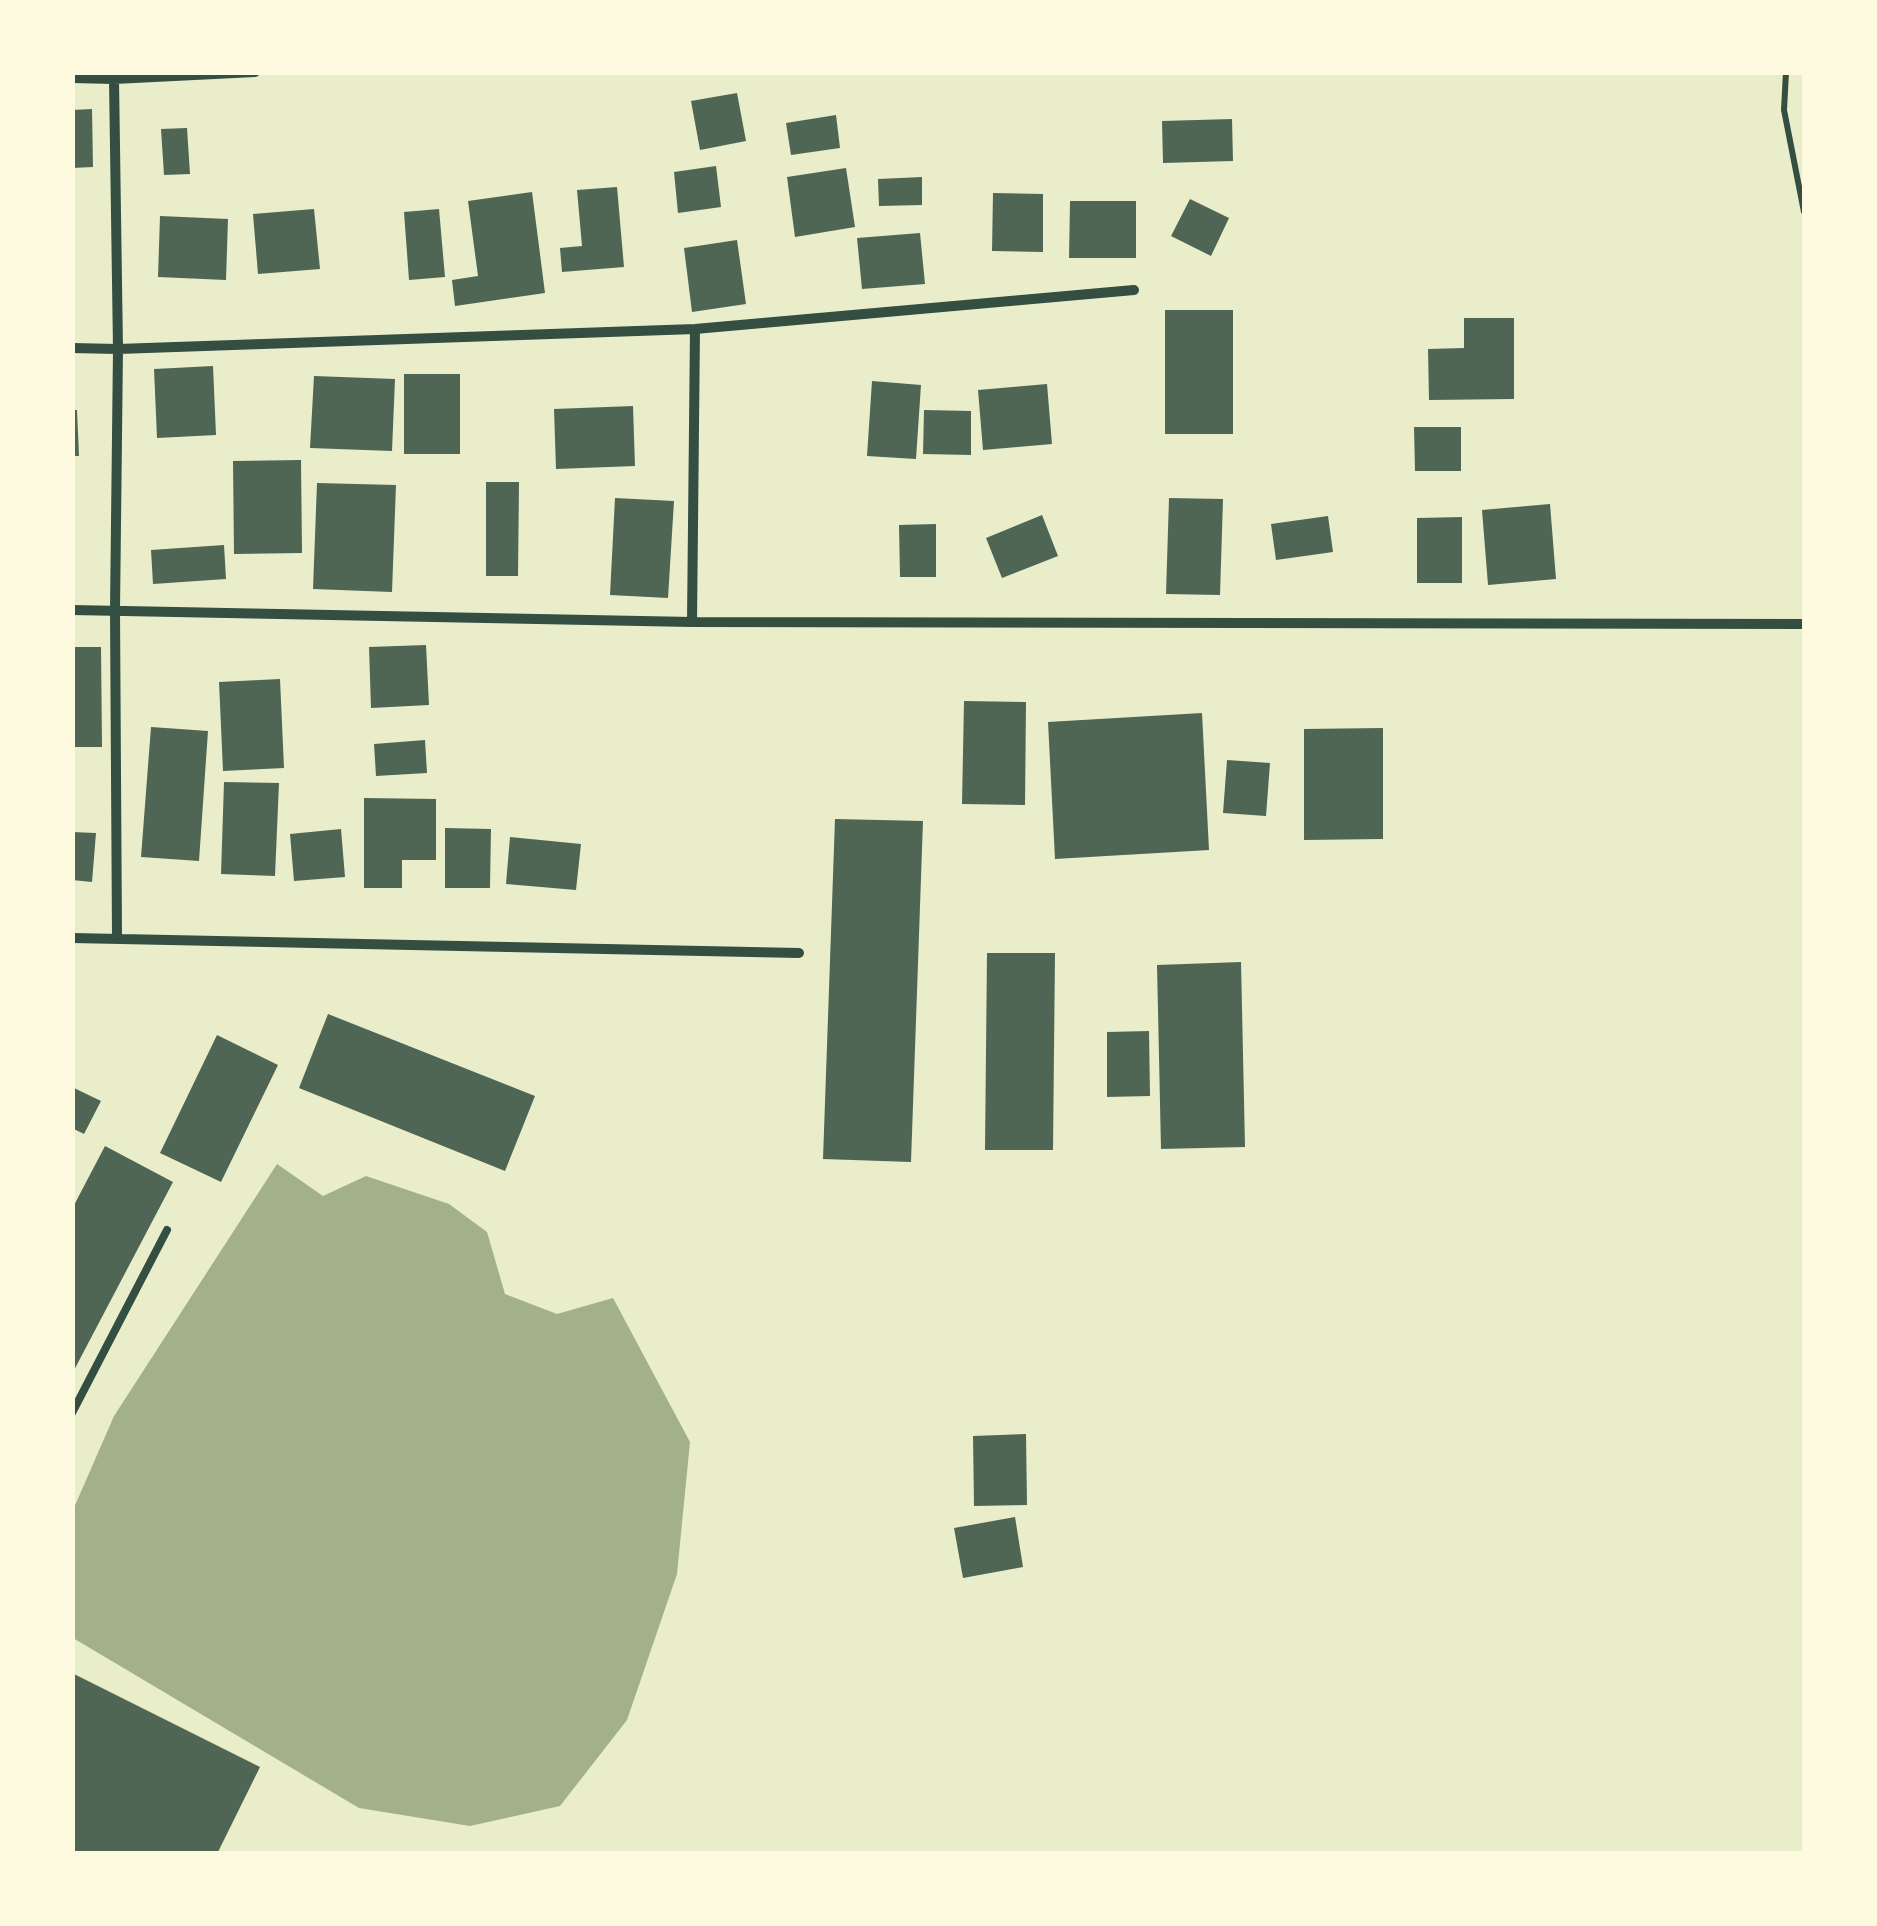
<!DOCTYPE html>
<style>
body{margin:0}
#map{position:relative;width:1877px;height:1926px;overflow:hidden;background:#e9edc9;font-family:Ubuntu,sans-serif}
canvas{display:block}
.frame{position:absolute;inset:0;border:75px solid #fefae0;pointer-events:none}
</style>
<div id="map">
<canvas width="1877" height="1926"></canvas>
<div class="frame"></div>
</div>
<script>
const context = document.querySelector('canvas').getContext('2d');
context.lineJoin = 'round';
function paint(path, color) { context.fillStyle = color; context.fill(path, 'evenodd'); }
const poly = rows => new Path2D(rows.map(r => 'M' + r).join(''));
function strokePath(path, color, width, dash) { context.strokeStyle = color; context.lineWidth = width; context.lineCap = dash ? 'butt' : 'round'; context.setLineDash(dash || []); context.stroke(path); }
paint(poly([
 [277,1164,323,1196,366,1176,449,1204,487,1232,505,1294,557,1314,613,1298,690,1442,677,1574,627,1720,560,1806,470,1826,359,1808,73,1638,73,1510,114,1416]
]), '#a3b18a');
paint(poly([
 [737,93,746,141,700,150,691,101],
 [92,109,93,167,72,168,72,110],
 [836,115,840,148,791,155,786,123],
 [1232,119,1233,161,1163,163,1162,121],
 [187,128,190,174,164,175,161,129],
 [716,166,721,207,678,213,674,172],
 [846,168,855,227,795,237,787,177],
 [922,177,922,205,879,206,878,179],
 [617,187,624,267,562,272,560,248,582,246,577,190],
 [532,192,545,293,455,306,452,280,478,276,468,201],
 [993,193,1043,194,1043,252,992,251],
 [1190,199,1229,218,1211,256,1171,236],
 [1070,201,1136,201,1136,258,1069,258],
 [314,209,320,269,258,274,253,214],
 [439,209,445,277,409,280,404,212],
 [160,216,228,219,226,280,158,277],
 [920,233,925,284,862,289,857,238],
 [737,240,746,304,692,312,684,248],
 [1165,310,1233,310,1233,434,1165,434],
 [1464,318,1514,318,1514,399,1429,400,1428,349,1464,348],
 [213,366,216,435,157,438,154,369],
 [404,374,460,374,460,454,404,454],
 [314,376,395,379,392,451,310,448],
 [872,381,921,385,916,459,867,456],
 [1047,384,1052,444,983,450,978,390],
 [633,406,635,466,556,469,554,409],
 [72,410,77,410,79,456,72,456],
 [924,410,971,411,971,455,923,454],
 [1414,427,1461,427,1461,471,1415,471],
 [301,460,302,553,234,554,233,461],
 [486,482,519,482,518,576,486,576],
 [317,483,396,485,392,592,313,589],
 [615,498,674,501,668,598,610,595],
 [1169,498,1223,499,1220,595,1166,594],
 [1550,504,1556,579,1488,585,1482,510],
 [1042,515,1058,556,1002,578,986,538],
 [1328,516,1333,552,1276,560,1271,524],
 [1462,517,1462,583,1417,583,1417,518],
 [936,524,936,577,900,577,899,525],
 [224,545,226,579,153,584,151,550],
 [426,645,429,705,371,708,369,647],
 [72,647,101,647,102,747,72,747],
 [280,679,284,768,223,771,219,682],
 [964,701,1026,702,1025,805,962,804],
 [1202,713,1209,850,1055,859,1048,722],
 [151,727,208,731,199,861,141,857],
 [1383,728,1383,839,1304,840,1304,729],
 [425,740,427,773,376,776,374,744],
 [1227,760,1270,763,1266,816,1223,813],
 [224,782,279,783,275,876,221,874],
 [364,798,436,799,436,860,402,860,402,888,364,888],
 [835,819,923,821,911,1162,823,1159],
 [445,828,491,829,490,888,445,888],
 [341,829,345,877,294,881,290,834],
 [72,832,96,833,92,882,72,880],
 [510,837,581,844,576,890,506,884],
 [987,953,1055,953,1053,1150,985,1150],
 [1241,962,1245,1147,1161,1149,1157,965],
 [328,1014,535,1096,505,1171,299,1088],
 [1149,1031,1150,1096,1107,1097,1107,1032],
 [217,1035,278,1065,221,1182,160,1153],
 [72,1087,101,1101,84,1134,72,1128],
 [105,1146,173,1182,72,1374,72,1209],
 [1026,1434,1027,1505,974,1506,973,1436],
 [1015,1517,1023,1567,963,1578,954,1528],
 [72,1673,260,1767,217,1854,79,1854,72,1850]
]), '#4f6655');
strokePath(poly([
 [1786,72,1784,110,1804,212]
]), '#344e41', 6);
strokePath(poly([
 [72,1413,167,1230]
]), '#344e41', 8);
strokePath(poly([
 [72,78,114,79,255,72],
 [114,79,118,349,115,610,117,937],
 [72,348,118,349,695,329,1134,290],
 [72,610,692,622,1804,624],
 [692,622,695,329],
 [72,938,799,953]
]), '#344e41', 10);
</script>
